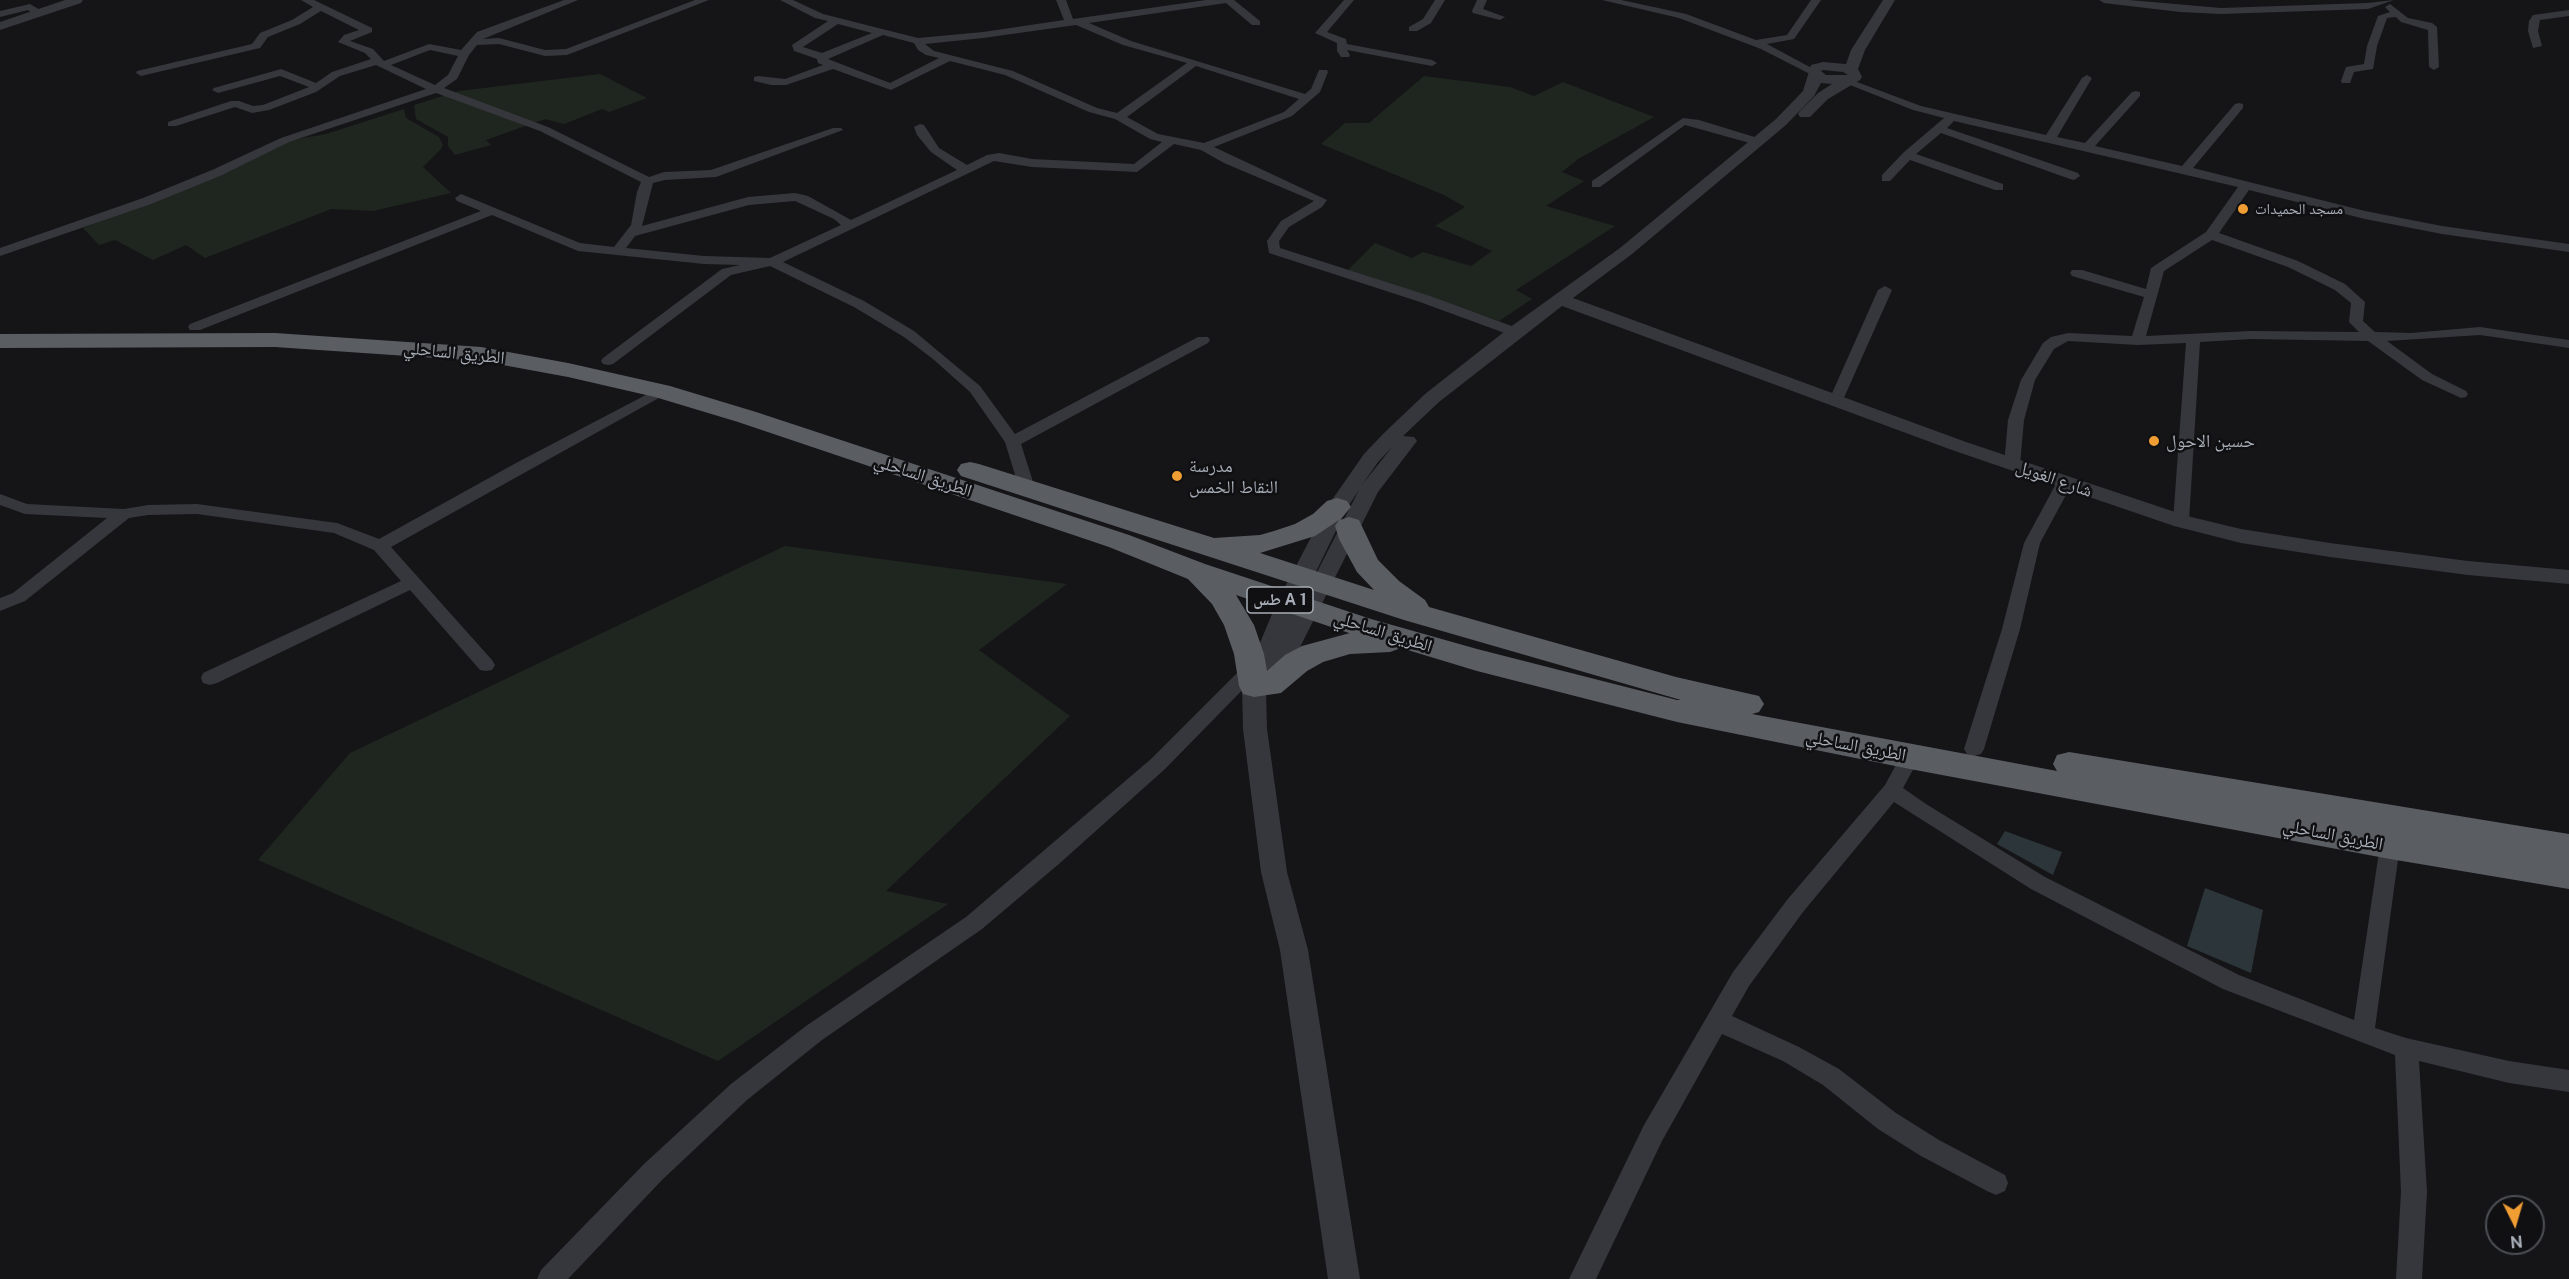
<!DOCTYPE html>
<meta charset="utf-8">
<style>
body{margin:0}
#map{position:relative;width:2569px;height:1279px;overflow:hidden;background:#151517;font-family:"Public Sans",sans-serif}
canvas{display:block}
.north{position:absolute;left:2485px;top:1195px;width:60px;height:60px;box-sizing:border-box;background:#101012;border:2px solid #4c4f54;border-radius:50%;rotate:175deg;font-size:16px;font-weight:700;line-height:24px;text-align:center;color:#a7adb7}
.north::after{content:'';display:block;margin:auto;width:21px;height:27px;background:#f09d33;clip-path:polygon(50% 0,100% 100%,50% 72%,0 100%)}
</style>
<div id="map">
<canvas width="2569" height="1279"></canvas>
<div class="north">N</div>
</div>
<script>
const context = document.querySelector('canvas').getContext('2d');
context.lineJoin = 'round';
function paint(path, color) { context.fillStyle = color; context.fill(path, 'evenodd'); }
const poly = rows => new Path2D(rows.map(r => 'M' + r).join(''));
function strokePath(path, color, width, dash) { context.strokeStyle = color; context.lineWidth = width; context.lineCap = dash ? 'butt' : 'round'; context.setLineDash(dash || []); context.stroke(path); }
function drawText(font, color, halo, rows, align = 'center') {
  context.font = font + ' "Public Sans","Noto Naskh Arabic",sans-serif'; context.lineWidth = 5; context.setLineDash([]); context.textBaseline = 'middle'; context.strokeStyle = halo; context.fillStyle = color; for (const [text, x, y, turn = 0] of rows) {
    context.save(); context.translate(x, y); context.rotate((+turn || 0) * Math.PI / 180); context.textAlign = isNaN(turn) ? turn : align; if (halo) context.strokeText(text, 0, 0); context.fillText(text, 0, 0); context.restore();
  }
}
paint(poly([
 [600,74,647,98,609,112,602,109,564,124,545,119,486,140,491,145,455,155,448,146,448,137,416,119,414,105,459,91],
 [1424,76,1510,87,1534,96,1563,82,1654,117,1578,159,1562,172,1584,181,1546,206,1615,226,1516,290,1532,299,1499,321,1348,270,1375,243,1412,258,1423,252,1471,266,1492,251,1435,226,1465,207,1444,195,1321,144,1345,123,1369,123],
 [404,109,406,118,439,137,443,145,441,149,423,167,451,193,373,211,331,209,205,258,186,245,153,260,115,240,99,245,83,228,209,176,287,141,326,134],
 [785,546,1067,584,979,650,1070,716,886,891,948,904,718,1061,258,860,350,753]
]), '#1f261f');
paint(poly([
 [2005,831,2062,852,2053,875,1997,844],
 [2205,888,2263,910,2251,973,2187,946]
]), '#2b353a');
paint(poly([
 [301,0,314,0,372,28,372,32,350,41,373,49,384,61,429,44,461,50,477,32,564,0,578,0,483,39,499,38,545,50,566,49,695,0,709,0,567,55,545,56,499,44,477,45,469,55,457,79,444,88,548,127,649,177,664,172,711,170,833,128,841,128,843,130,716,177,665,180,653,183,642,226,748,197,795,193,808,196,851,220,957,170,931,152,917,135,914,127,920,124,924,125,939,148,967,165,987,155,999,153,1032,159,1134,164,1162,142,1150,139,1115,119,1089,112,1005,75,950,61,891,90,833,69,786,85,771,85,754,81,754,77,758,76,785,79,823,65,818,63,817,59,794,51,792,45,828,21,815,18,780,0,793,0,823,14,918,38,983,32,1064,20,1056,0,1066,0,1073,19,1206,0,1234,0,1260,21,1260,25,1252,25,1226,3,1089,23,1131,41,1305,94,1311,89,1319,70,1327,70,1328,72,1320,92,1292,116,1214,147,1327,200,1322,207,1289,227,1279,241,1280,248,1430,296,1520,329,1522,332,1520,335,1510,335,1420,302,1269,253,1267,241,1281,221,1314,201,1224,163,1201,150,1174,144,1137,172,1032,167,994,161,783,262,864,301,914,331,980,386,1015,434,1198,337,1208,337,1210,340,1208,343,1021,444,1035,488,1027,493,1019,488,1005,442,970,392,933,359,904,337,854,307,770,266,731,275,613,364,608,365,603,364,601,361,603,358,722,269,740,265,704,264,578,251,492,215,200,330,190,330,188,327,190,324,481,211,457,201,455,198,461,194,580,243,614,247,631,225,637,192,641,182,540,131,436,93,289,142,220,176,151,204,0,256,0,248,143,198,212,170,281,138,426,89,376,65,340,76,316,92,269,110,252,113,235,107,176,126,168,126,168,122,231,101,239,101,253,106,263,105,309,87,280,76,218,93,212,90,214,88,281,69,316,83,332,72,371,59,365,53,338,42,344,35,359,30,321,11,300,24,268,37,260,48,141,76,136,73,137,71,252,44,260,33,292,20,313,7,301,0],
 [838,24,872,33,822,53,803,47,838,24],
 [1076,25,1123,45,1187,63,1117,113,1097,108,1013,71,934,51,925,44,983,38,1076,25],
 [883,35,914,43,918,50,926,55,939,58,890,83,828,59,883,35],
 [430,50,458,56,448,75,435,85,391,65,430,50],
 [1196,66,1299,99,1284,112,1204,143,1158,134,1127,117,1196,66],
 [795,201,834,219,841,225,770,258,704,256,626,248,635,236,749,205,795,201],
 [1344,0,1354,0,1327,32,1346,39,1347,44,1432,60,1437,63,1432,66,1347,50,1350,55,1349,57,1341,57,1337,51,1337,43,1315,33,1344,0],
 [1435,0,1445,0,1431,23,1417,31,1409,31,1409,27,1423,19,1435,0],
 [1477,0,1487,0,1483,9,1505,17,1500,20,1473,13,1472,11,1477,0],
 [1602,0,1621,0,1686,14,1756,40,1787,35,1811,0,1821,0,1794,39,1767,44,1819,72,1814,75,1810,74,1761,49,1679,18,1602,0],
 [2099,0,2129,0,2221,8,2367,3,2394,0,2368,9,2221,14,2180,12,2104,3,2099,0],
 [30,4,42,11,42,15,34,15,28,10,0,17,0,11,30,4],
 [2390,4,2408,18,2432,23,2437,27,2439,67,2434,70,2429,67,2428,30,2401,22,2396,17,2387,18,2377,46,2373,69,2354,72,2350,83,2342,83,2341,81,2346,67,2364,64,2367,46,2378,16,2390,12,2385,7,2390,4],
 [2569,10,2569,16,2540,20,2538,31,2542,46,2533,48,2528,31,2529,21,2533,15,2569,10],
 [2087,75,2092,78,2057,137,2085,143,2132,92,2136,91,2140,92,2140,96,2095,146,2182,166,2235,104,2239,103,2243,104,2243,108,2193,168,2365,211,2442,226,2569,244,2569,252,2442,234,2365,219,2249,190,2219,233,2298,261,2345,284,2365,302,2363,321,2375,332,2411,333,2480,327,2569,340,2569,348,2480,335,2387,341,2432,374,2466,391,2468,394,2466,397,2461,398,2422,380,2368,341,2251,339,2200,342,2189,521,2187,525,2181,526,2175,525,2173,521,2186,343,2138,345,2068,341,2054,349,2035,380,2024,420,2020,465,2012,470,2006,468,2004,465,2008,420,2021,380,2043,343,2051,337,2068,333,2132,336,2144,297,2072,276,2070,273,2072,270,2082,270,2146,289,2151,268,2206,232,2238,187,1954,121,1947,128,2078,173,2080,176,2074,180,2070,179,1941,133,1916,154,2003,184,2003,190,1995,190,1910,160,1890,181,1882,181,1882,175,1904,152,1944,118,1913,110,1840,81,1841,79,1849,79,1921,106,2046,135,2082,78,2087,75],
 [2212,240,2288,267,2335,290,2351,303,2349,322,2359,332,2251,331,2146,336,2164,271,2212,240],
 [1683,118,1699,120,1761,139,1763,141,1757,145,1685,125,1600,187,1592,187,1592,181,1683,118],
 [1885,286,1892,290,1843,400,1836,404,1831,403,1829,400,1878,290,1885,286],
 [661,387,666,388,668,391,666,394,391,547,492,660,495,665,492,670,486,671,480,670,410,590,217,683,210,685,203,683,201,678,203,673,401,581,374,550,334,533,197,514,148,515,129,518,25,601,0,611,0,598,13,593,107,518,25,514,0,505,0,494,27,504,124,509,148,505,197,504,337,523,379,539,516,463,661,387],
 [2065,477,2073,482,2040,543,2020,629,1984,749,1981,754,1974,756,1967,754,1964,749,2002,629,2024,543,2057,482,2065,477],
 [1252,662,1258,664,1261,669,1258,674,1165,769,1060,863,982,929,822,1040,747,1100,662,1180,568,1279,537,1279,541,1270,644,1164,731,1084,806,1026,966,917,1151,759,1246,664,1252,662],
 [1910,750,1917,752,1920,757,1903,788,1926,804,2045,877,2239,975,2354,1020,2380,845,2383,839,2390,837,2397,839,2400,845,2375,1028,2406,1038,2509,1061,2569,1070,2569,1092,2509,1083,2419,1061,2427,1192,2422,1279,2396,1279,2401,1192,2395,1055,2223,989,2031,889,1894,802,1803,912,1749,986,1732,1016,1799,1047,1839,1069,1896,1113,1939,1140,2005,1175,2008,1183,2005,1191,1996,1195,1987,1191,1921,1156,1878,1129,1823,1085,1783,1061,1722,1034,1662,1141,1596,1279,1569,1279,1644,1125,1733,972,1787,900,1885,785,1903,752,1910,750]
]), '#36373c');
paint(poly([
 [65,0,83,0,81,3,0,30,0,22,65,0],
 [1883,0,1895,0,1865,50,1858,69,1862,77,1860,80,1828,99,1810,117,1800,117,1798,114,1800,111,1818,93,1832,84,1821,83,1814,96,1786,125,1632,254,1573,298,1966,442,2187,516,2241,529,2330,543,2468,561,2569,570,2569,584,2468,575,2330,557,2241,543,2174,526,1952,450,1562,306,1439,402,1403,436,1414,437,1417,441,1378,492,1279,689,1271,691,1266,690,1267,729,1287,872,1308,950,1360,1279,1328,1279,1280,950,1261,872,1243,729,1242,686,1277,602,1327,507,1364,454,1383,434,1425,394,1509,328,1620,248,1776,119,1803,91,1811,65,1823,62,1846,64,1851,50,1883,0],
 [1823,70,1843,72,1848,75,1826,75,1821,71,1823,70],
 [1392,447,1362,485,1378,462,1392,447],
 [1359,490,1292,621,1347,508,1359,490]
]), '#36373c');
paint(poly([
 [275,333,481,347,568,363,670,386,756,412,1129,535,1205,564,1371,619,1477,649,1677,700,1681,700,1404,620,961,476,957,470,961,464,970,462,979,464,1214,538,1260,535,1274,531,1295,524,1313,514,1327,501,1337,498,1347,501,1351,507,1340,520,1349,517,1359,520,1378,560,1399,581,1425,600,1429,607,1676,677,1759,696,1764,704,1759,712,1752,714,2057,771,2053,764,2057,755,2069,752,2569,834,2569,889,2390,859,1910,769,1677,722,1477,671,1401,648,1390,652,1350,654,1323,662,1307,671,1281,693,1254,697,1243,694,1239,686,1234,654,1224,625,1212,604,1188,579,1109,547,738,422,655,397,568,377,481,361,275,347,0,348,0,334,275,333],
 [1339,520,1335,526,1339,539,1357,572,1374,590,1260,553,1315,536,1339,520],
 [1236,595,1349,633,1350,633,1302,646,1285,655,1267,671,1264,654,1254,625,1236,595]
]), '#5a5e63');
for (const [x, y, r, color] of [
 [2243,209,6,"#f09d33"],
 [2154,441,6,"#f09d33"],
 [1177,476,6,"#f09d33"]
]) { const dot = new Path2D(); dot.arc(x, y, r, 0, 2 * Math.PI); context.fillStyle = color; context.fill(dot); strokePath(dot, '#101012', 2); }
drawText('15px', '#a7adb7', '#101012', [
 ["مسجد الحميدات",2255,209]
], 'left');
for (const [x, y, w] of [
 [1280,600,66]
]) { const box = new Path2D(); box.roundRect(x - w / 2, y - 13, w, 26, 4.5); context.fillStyle = '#101012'; context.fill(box); strokePath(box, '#a7adb7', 1.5); }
drawText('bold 16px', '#a7adb7', null, [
 ["طس A 1",1280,600]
]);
drawText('18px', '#a7adb7', '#101012', [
 ["الطريق الساحلي",454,353,6],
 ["الطريق الساحلي",923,476,18],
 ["شارع الغويل",2054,479,19],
 ["الطريق الساحلي",1383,632,17],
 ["الطريق الساحلي",1856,746,11],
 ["الطريق الساحلي",2333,835,11]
]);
drawText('18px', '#a7adb7', '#101012', [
 ["حسين الاحول",2166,441],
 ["مدرسة",1189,466],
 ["النقاط الخمس",1189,487]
], 'left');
</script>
